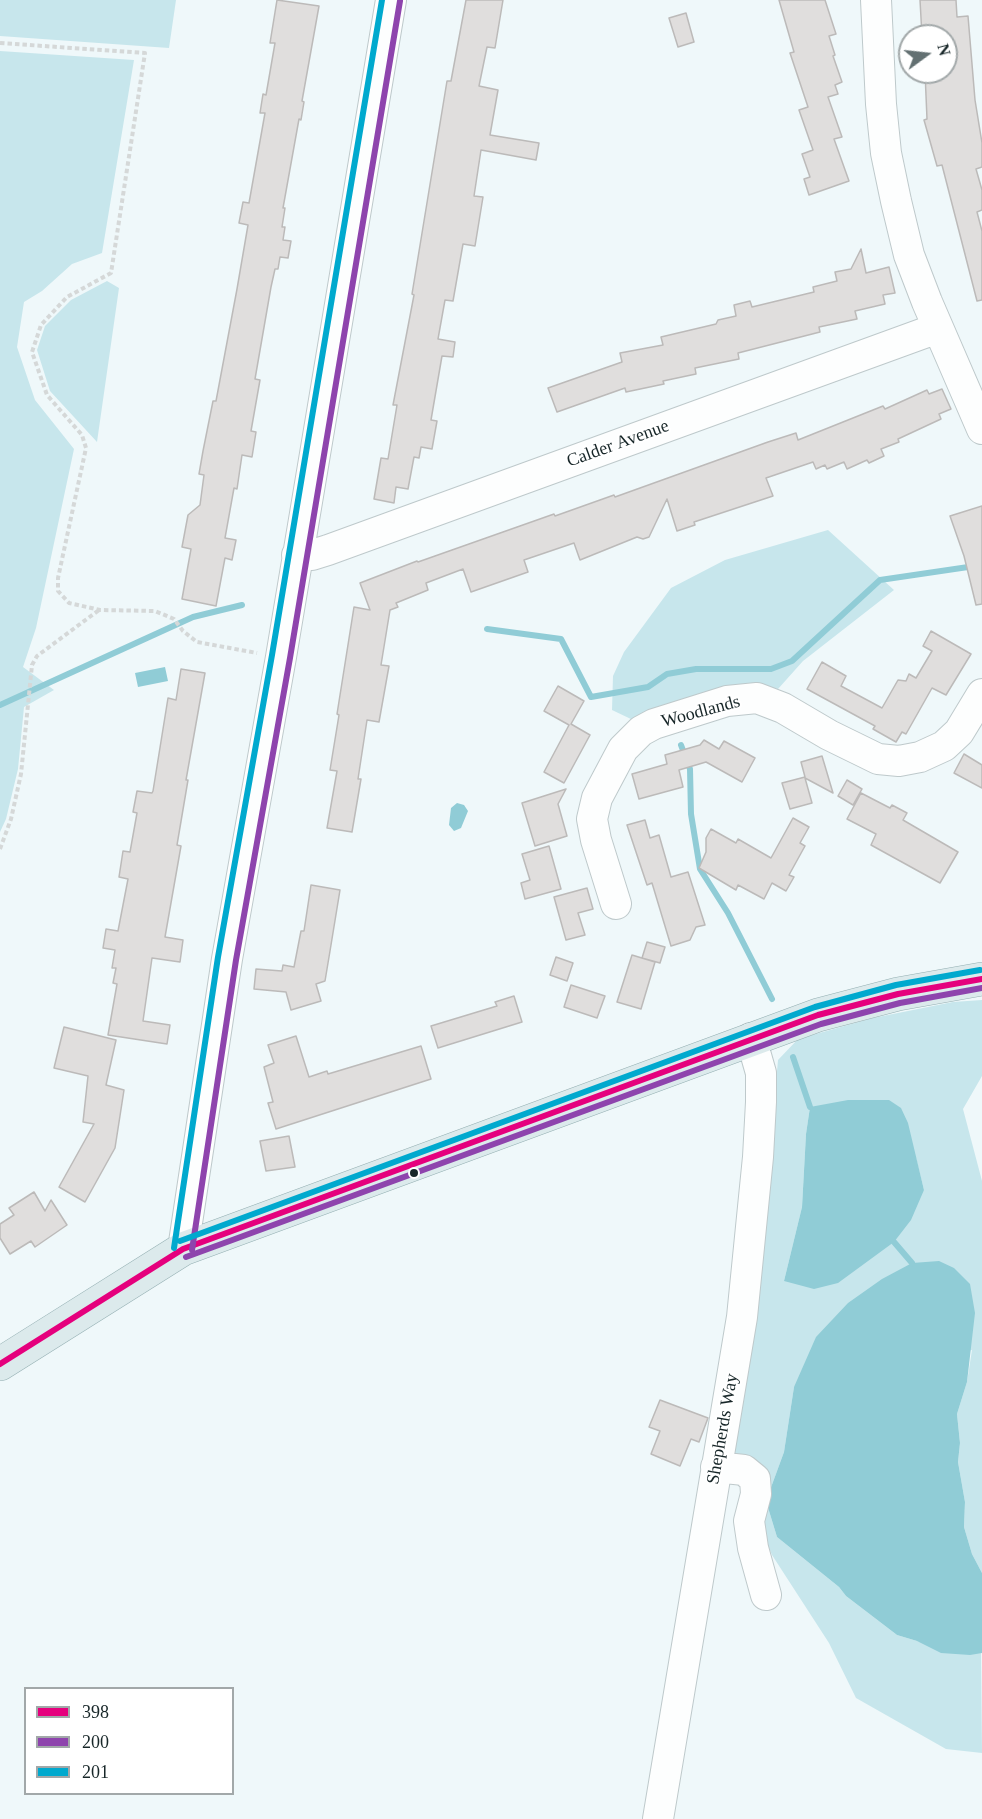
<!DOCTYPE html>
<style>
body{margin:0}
#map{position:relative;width:982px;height:1819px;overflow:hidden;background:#eff8fa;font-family:Georgia,serif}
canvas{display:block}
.legend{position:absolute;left:24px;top:1687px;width:210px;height:108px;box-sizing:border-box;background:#fff;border:2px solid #a2a8a9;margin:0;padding:8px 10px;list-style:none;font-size:18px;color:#172628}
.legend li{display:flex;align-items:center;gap:12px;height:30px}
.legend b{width:30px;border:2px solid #a2a8a9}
.north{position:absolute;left:898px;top:24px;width:60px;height:60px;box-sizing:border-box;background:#fff;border:2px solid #a2a8a9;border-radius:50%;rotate:75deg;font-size:16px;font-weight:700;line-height:24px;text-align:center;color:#172628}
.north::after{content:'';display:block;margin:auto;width:21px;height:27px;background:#637072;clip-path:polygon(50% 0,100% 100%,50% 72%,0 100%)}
</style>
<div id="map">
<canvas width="982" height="1819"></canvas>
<ul class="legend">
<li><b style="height:8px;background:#e5007d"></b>398</li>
<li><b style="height:8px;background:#8e44ad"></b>200</li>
<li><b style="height:8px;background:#00a9ce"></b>201</li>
</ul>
<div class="north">N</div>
</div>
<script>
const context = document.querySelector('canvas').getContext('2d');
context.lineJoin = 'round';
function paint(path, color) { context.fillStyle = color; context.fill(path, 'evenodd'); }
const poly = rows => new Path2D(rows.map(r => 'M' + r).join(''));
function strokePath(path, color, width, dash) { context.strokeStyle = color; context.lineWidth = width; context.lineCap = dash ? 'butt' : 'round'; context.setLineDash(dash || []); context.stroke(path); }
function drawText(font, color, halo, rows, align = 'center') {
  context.font = font + ' Georgia,serif'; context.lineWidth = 4.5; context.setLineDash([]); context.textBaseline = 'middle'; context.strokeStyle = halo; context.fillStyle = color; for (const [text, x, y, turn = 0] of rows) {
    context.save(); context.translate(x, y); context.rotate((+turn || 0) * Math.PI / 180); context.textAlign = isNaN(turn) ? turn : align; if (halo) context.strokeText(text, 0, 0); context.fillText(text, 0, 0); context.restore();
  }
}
paint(poly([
 [0,0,176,0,169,48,0,36],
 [0,51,134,60,102,253,72,264,42,291,24,302,17,347,35,400,74,449,36,628,23,667,54,690,24,707,18,769,6,819,0,832],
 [107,281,119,288,97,442,50,391,37,350,45,326,71,300],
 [828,530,894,590,803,661,778,689,755,685,633,720,612,710,613,676,624,652,671,588,725,560],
 [982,1000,982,1076,963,1109,982,1181,982,1573,972,1554,964,1527,965,1502,958,1462,960,1443,957,1414,967,1382,972,1350,794,1387,784,1452,766,1501,777,1537,839,1587,846,1596,897,1635,917,1641,981,1651,982,1753,946,1749,856,1698,829,1643,772,1555,733,1463,755,1313,778,1060,798,1039,873,1018,953,1002],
 [810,1107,916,1158,924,1190,784,1281,802,1207,806,1134]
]), '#c7e6ec');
paint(poly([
 [165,667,168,681,138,687,135,673],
 [457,803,464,805,468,811,461,828,454,831,449,825,451,808],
 [848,1100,889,1100,901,1108,908,1123,924,1190,911,1220,894,1242,838,1283,814,1289,784,1281,802,1207,806,1134,810,1107],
 [939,1261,954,1268,970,1284,975,1313,967,1382,957,1414,960,1443,958,1462,965,1502,964,1527,972,1554,982,1573,982,1653,970,1655,941,1653,917,1641,897,1635,846,1596,839,1587,777,1537,766,1501,784,1452,794,1387,816,1337,848,1303,882,1279,912,1263]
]), '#90ccd6');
strokePath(poly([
 [487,629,561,639,591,697,648,687,667,674,696,669,771,669,792,661,880,580,982,565],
 [0,705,193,617,242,605],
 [681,745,690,769,691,814,700,869,728,913,772,999],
 [793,1057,810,1107],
 [894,1242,912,1263]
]), '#90ccd6', 6);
const building = poly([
 [277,0,319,6,302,101,304,102,301,120,299,119,283,208,285,208,282,227,285,227,283,240,291,241,288,258,280,257,278,269,275,269,271,287,255,379,260,380,251,431,256,432,252,457,242,455,237,489,234,488,225,538,236,540,232,560,225,558,216,606,182,599,191,549,182,547,188,515,200,505,204,475,199,474,203,451,213,401,216,401,237,289,248,225,239,223,243,202,249,203,265,113,260,113,263,94,266,95,275,43,270,43,277,0],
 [466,0,503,0,495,48,487,47,479,86,498,90,490,135,539,143,536,160,481,150,474,196,483,197,475,246,463,244,453,301,445,300,438,339,455,342,453,357,442,356,431,420,437,421,432,449,421,447,419,458,414,457,408,489,396,487,394,503,374,499,381,458,388,459,397,405,393,405,414,295,412,294,447,81,451,81,466,0],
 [779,0,825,0,836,34,829,36,835,55,833,56,842,82,835,85,838,94,828,97,842,137,834,139,849,181,809,195,804,179,810,177,802,154,813,150,799,110,808,107,790,53,794,52,779,0],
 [920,0,956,0,957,17,968,16,975,100,982,143,982,167,976,169,982,190,982,210,977,212,982,231,982,300,977,301,942,165,937,166,924,120,927,119,925,72,946,72,946,36,922,36,920,0],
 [686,13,694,42,678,47,669,18,686,13],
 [861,249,866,273,889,267,895,293,883,295,885,304,855,311,857,319,819,327,820,332,738,353,739,359,695,368,696,374,663,381,664,384,626,392,625,388,557,412,548,388,622,362,620,353,663,345,661,337,716,324,718,320,736,316,734,305,750,301,752,307,814,292,813,287,837,281,835,272,851,269,861,249],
 [942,389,951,409,939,414,941,419,898,439,899,442,881,449,884,456,869,463,867,460,847,469,844,462,827,469,825,465,816,469,813,462,766,478,773,496,694,522,695,525,677,531,667,499,649,537,643,539,637,537,580,560,574,543,524,560,528,572,471,592,463,569,426,583,428,590,396,603,398,607,390,610,381,665,389,666,379,722,367,720,358,779,361,779,352,832,327,828,337,771,330,770,339,715,337,714,354,607,370,610,360,583,417,561,418,562,554,514,555,516,614,495,615,497,768,442,796,433,798,440,883,406,885,409,927,390,929,394,942,389],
 [982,506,982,604,976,605,964,556,950,516,982,506],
 [931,631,971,654,946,695,932,688,906,734,902,732,896,742,873,729,875,726,807,689,822,662,846,676,841,686,882,708,898,680,906,681,909,674,916,678,932,651,923,646,931,631],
 [181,669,205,673,186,780,188,780,177,845,181,846,165,937,183,940,180,962,152,958,143,1021,170,1025,167,1044,108,1035,117,984,113,983,116,968,112,968,115,950,103,948,106,929,118,931,128,879,119,877,123,851,130,852,137,813,133,812,137,791,152,793,153,791,168,698,176,700,181,669],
 [558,686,584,701,571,724,590,735,564,783,544,772,569,725,544,711,558,686],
 [704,740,719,749,724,741,755,758,742,782,706,762,679,770,683,787,639,799,632,774,667,764,665,755,700,745,704,740],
 [964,754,982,765,982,788,954,773,964,754],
 [822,756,833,793,805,778,812,803,790,809,782,783,805,777,801,762,822,756],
 [847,780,862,789,853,805,838,796,847,780],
 [566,789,558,804,567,836,535,846,522,803,566,789],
 [861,793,890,808,892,805,907,813,903,820,958,852,940,883,871,845,876,834,847,819,861,793],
 [793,818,809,827,800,843,805,846,789,875,794,877,786,891,772,883,764,899,738,885,736,890,699,868,706,852,706,838,711,829,736,843,738,839,771,858,793,818],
 [645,820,650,838,659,835,671,877,688,872,705,925,696,927,690,940,671,946,652,883,647,885,627,825,645,820],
 [549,846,561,889,525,899,521,883,530,880,522,854,549,846],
 [311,885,340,890,330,951,325,981,316,984,321,1001,291,1010,286,992,254,989,256,969,282,971,283,965,294,967,301,931,304,931,311,885],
 [587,888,593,909,578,913,585,935,566,940,554,897,587,888],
 [647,942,665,947,660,963,642,958,647,942],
 [632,955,655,962,641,1009,617,1002,632,955],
 [556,957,573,963,567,981,550,975,556,957],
 [571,985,605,996,597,1018,564,1007,571,985],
 [514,996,522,1022,438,1048,431,1026,497,1006,495,1002,514,996],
 [64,1027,116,1040,106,1085,124,1090,115,1148,85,1202,59,1187,94,1124,83,1122,88,1076,54,1068,64,1027],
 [296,1036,309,1077,327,1071,328,1074,421,1046,431,1079,276,1129,268,1103,273,1102,264,1067,274,1063,268,1045,296,1036],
 [289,1136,295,1167,266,1171,260,1141,289,1136],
 [34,1192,45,1211,51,1200,67,1225,35,1247,31,1241,10,1254,0,1238,0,1224,14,1215,9,1208,34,1192],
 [660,1400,708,1418,699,1442,691,1439,680,1466,651,1454,660,1431,649,1427,660,1400]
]);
paint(building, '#e0dedd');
strokePath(building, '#bcbab9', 1.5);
const minor = poly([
 [876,0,881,104,886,153,896,201,909,255,927,302,982,429],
 [297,555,312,555,328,550,938,328],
 [616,904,596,840,592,819,597,798,623,749,641,731,654,724,727,701,757,698,783,708,829,735,878,759,899,761,920,757,944,746,959,732,982,694],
 [183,1249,227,959,281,657,391,0],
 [716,1467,744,1470,755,1479,756,1494,749,1521,753,1548,766,1595],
 [658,1819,742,1317,758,1157,761,1102,761,1073,751,1038]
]);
const major = poly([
 [0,1364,183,1249,818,1015,898,994,982,979]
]);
strokePath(minor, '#bec9cb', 32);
strokePath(major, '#94afb2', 34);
strokePath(poly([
 [0,43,145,53,111,273,67,297,41,325,32,352,47,395,82,435,86,448,58,578,58,591,69,603,100,610,155,611,174,619,183,631,197,642,257,653],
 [0,849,11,819,21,774,32,665,37,656,99,610]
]), '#d5d8d8', 4, [4.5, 3]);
strokePath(minor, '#fdfefe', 30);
strokePath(major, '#dceaec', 33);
strokePath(poly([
 [0,1364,183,1249,818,1015,898,994,982,979]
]), '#e5007d', 6);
strokePath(poly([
 [192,1250,236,960,290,658,400,1],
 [186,1257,821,1024,900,1003,982,988]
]), '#8e44ad', 6);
strokePath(poly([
 [180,1241,815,1007,896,985,980,970],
 [174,1248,218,957,272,655,382,0]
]), '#00a9ce', 6);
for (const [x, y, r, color] of [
 [414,1173,5,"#172628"]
]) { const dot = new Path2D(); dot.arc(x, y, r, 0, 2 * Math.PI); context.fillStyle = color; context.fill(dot); strokePath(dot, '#fff', 2); }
drawText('18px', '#172628', '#fff', [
 ["Calder Avenue",618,444,-20],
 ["Woodlands",701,712,-15],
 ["Shepherds Way",723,1429,-80]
]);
</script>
